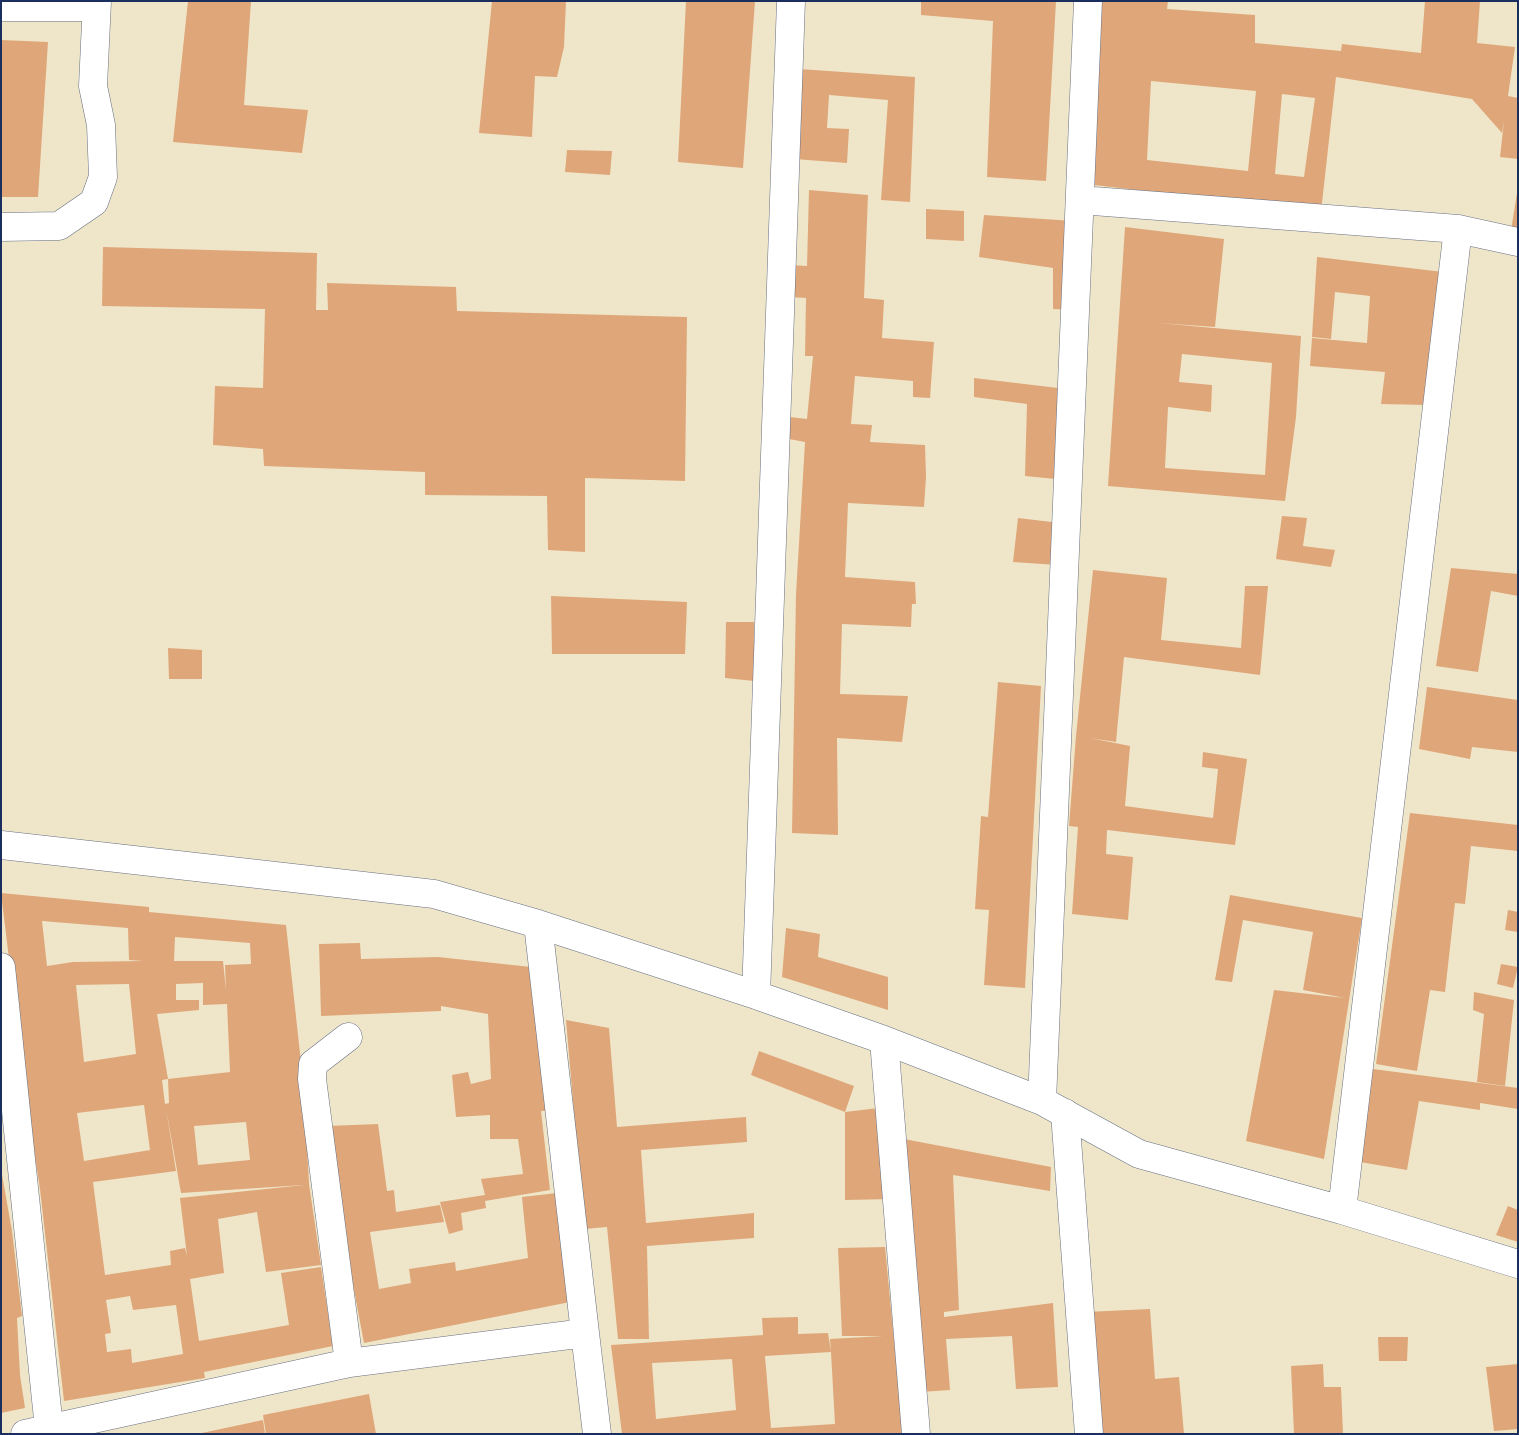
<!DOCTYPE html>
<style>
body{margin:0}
#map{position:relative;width:1519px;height:1435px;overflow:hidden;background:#efe6c9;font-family:"Sorts Mill Goudy",serif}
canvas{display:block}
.frame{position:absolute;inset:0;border:2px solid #1b2f5e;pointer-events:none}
</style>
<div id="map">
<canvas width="1519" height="1435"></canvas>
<div class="frame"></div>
</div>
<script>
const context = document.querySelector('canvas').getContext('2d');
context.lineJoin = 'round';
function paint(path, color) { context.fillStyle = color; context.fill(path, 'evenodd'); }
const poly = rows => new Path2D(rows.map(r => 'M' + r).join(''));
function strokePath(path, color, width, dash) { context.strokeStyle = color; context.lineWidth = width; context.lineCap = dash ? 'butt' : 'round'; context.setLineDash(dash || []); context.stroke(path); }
paint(poly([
 [188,1,251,1,244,105,308,110,302,153,173,142],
 [492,1,566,1,564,47,557,77,535,76,532,137,479,133],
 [686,1,755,1,743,168,678,162],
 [921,1,1056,1,1046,181,987,177,993,21,921,15],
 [1097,1,1168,1,1167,9,1255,15,1255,43,1341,51,1342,44,1421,53,1425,1,1480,1,1477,43,1515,47,1508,96,1518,98,1518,159,1500,157,1504,121,1502,133,1472,99,1336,77,1321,212,1086,184],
 [1151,81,1256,91,1248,171,1147,160],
 [1282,94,1315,98,1304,177,1275,174],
 [1,40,48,42,38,197,1,197],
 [785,68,915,77,910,202,881,200,888,100,829,95,827,128,849,129,847,163,781,158],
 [567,150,612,151,610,175,565,172],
 [809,190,868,195,864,298,884,300,882,338,934,342,930,398,913,397,913,381,855,376,851,424,872,425,870,442,925,445,926,477,924,507,848,503,845,577,915,582,916,604,912,604,911,627,842,624,840,694,908,696,902,742,837,738,838,835,792,833,796,594,805,442,789,439,790,417,807,419,813,356,805,356,806,298,790,297,791,265,807,266],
 [1517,193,1518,193,1518,244,1509,243],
 [926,209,964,211,964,241,926,239],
 [984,215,1088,222,1084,310,1053,309,1053,268,979,257],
 [1125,227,1224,239,1215,327,1159,323,1301,336,1296,417,1285,501,1108,486],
 [1182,354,1272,363,1265,475,1165,468,1168,407,1211,412,1212,385,1179,382],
 [103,247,317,253,316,310,328,310,327,283,456,287,457,311,687,317,685,481,585,478,585,552,548,550,547,496,425,495,425,472,264,466,263,449,213,445,215,386,263,388,265,309,102,306],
 [1317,257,1443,272,1428,405,1381,404,1385,372,1310,366,1312,338,1367,343,1370,296,1335,292,1331,339,1312,337],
 [974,378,1075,390,1066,480,1025,476,1027,404,974,397],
 [1282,516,1307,518,1303,546,1335,550,1331,567,1276,559],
 [1018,518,1060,523,1057,565,1013,562],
 [1451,568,1518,574,1518,596,1491,591,1478,672,1436,666],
 [1093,570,1167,578,1161,640,1241,648,1245,586,1268,586,1260,675,1124,657,1116,742,1090,738,1130,746,1125,806,1213,818,1218,769,1202,767,1203,752,1247,759,1235,845,1107,830,1106,854,1133,857,1128,920,1072,914,1078,827,1069,826,1076,736],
 [551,596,687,602,685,654,552,654],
 [726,622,754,622,754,681,725,678],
 [168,648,202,650,202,679,169,679],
 [998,682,1041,686,1025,988,984,985,989,910,975,909,981,816,988,817],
 [1427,687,1518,700,1518,752,1472,747,1470,759,1419,749],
 [1410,813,1518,825,1518,851,1471,846,1465,904,1455,903,1445,992,1430,990,1417,1071,1376,1064],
 [1,893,149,907,149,912,286,925,304,1090,309,1184,321,1265,266,1272,257,1212,218,1219,224,1273,190,1279,199,1341,289,1325,281,1273,321,1267,333,1346,204,1372,205,1378,64,1401,40,1189,26,1099],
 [42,921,128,928,129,960,143,961,73,962,47,966],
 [175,937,250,943,251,964,225,965,226,990,223,961,174,961],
 [203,983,203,1005,227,1004,230,1072,168,1079,169,1103,165,1104,162,1080,168,1079,157,1014,199,1010,199,1000,176,1000,176,984],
 [129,984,136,1054,84,1062,76,985],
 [144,1105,150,1150,84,1161,77,1113],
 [166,1108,181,1193,304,1185,180,1198,187,1256,185,1248,170,1251,171,1265,105,1275,93,1182,176,1171],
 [246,1122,250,1160,198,1165,194,1126],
 [130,1296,133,1310,176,1305,183,1354,132,1363,131,1349,107,1352,105,1334,111,1333,106,1300],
 [1230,895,1362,918,1324,1159,1246,1141,1274,990,1345,998,1303,990,1313,932,1243,920,1232,982,1215,980],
 [1508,910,1518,912,1518,932,1505,930],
 [786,928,820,934,818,957,888,977,888,1010,782,977],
 [360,943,361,959,438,957,531,967,547,1111,541,1111,550,1190,485,1201,486,1208,461,1213,463,1230,449,1234,440,1202,485,1195,481,1179,523,1174,518,1139,490,1139,490,1115,456,1117,452,1075,468,1072,471,1084,491,1079,488,1014,441,1006,441,1011,321,1016,319,944],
 [1501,964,1518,967,1513,988,1497,984],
 [1474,992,1514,1000,1505,1086,1477,1082,1484,1014,1473,1010],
 [566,1020,609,1028,617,1127,746,1117,747,1142,641,1150,646,1223,754,1213,754,1238,647,1246,649,1339,618,1339,607,1227,584,1229],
 [759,1051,854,1086,845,1112,751,1075],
 [1373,1069,1518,1088,1518,1109,1480,1103,1480,1110,1419,1101,1407,1170,1360,1162],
 [887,1107,892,1199,845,1200,845,1112],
 [378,1124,387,1191,394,1190,396,1212,440,1205,444,1222,370,1232,379,1289,411,1283,409,1269,455,1262,456,1271,528,1258,522,1197,557,1193,570,1302,364,1343,341,1221,327,1126],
 [904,1139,1051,1167,1050,1191,953,1175,959,1310,944,1312,944,1317,1053,1303,1058,1387,1016,1389,1012,1336,946,1339,950,1390,921,1392],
 [1,1169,12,1231,22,1316,17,1318,20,1375,25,1408,1,1413],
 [1508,1206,1518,1210,1518,1242,1496,1235],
 [885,1247,903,1434,622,1434,611,1345,763,1335,762,1318,798,1317,798,1334,828,1333,831,1352,830,1339,883,1336,842,1336,838,1248],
 [831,1352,835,1424,771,1428,765,1356],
 [732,1359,736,1410,656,1419,652,1363],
 [1150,1309,1155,1379,1179,1377,1184,1434,1096,1434,1086,1312],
 [1378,1337,1408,1337,1407,1361,1379,1361],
 [1323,1364,1324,1387,1341,1387,1343,1434,1294,1434,1291,1366],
 [1518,1364,1518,1429,1494,1431,1486,1367],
 [369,1394,376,1434,266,1434,263,1415],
 [263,1420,265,1434,202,1434,202,1433]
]), '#dfa679');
const minor = poly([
 [1,7,96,7],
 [1080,200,1458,229,1518,242],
 [1,227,59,226,94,202,103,177,101,125,93,86,97,1],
 [1,845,434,894,538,924,756,995,884,1040,1042,1101,1139,1154,1342,1210,1518,1264],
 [538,924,585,1333],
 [1,967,49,1428],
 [756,995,791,1],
 [348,1037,313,1064,312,1079,349,1363],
 [884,1040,916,1434],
 [1042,1101,1088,1],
 [1065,1113,1089,1434],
 [1342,1210,1458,229],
 [25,1434,349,1363,585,1333,597,1434]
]);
strokePath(minor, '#656f83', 29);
strokePath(minor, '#fff', 28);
</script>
